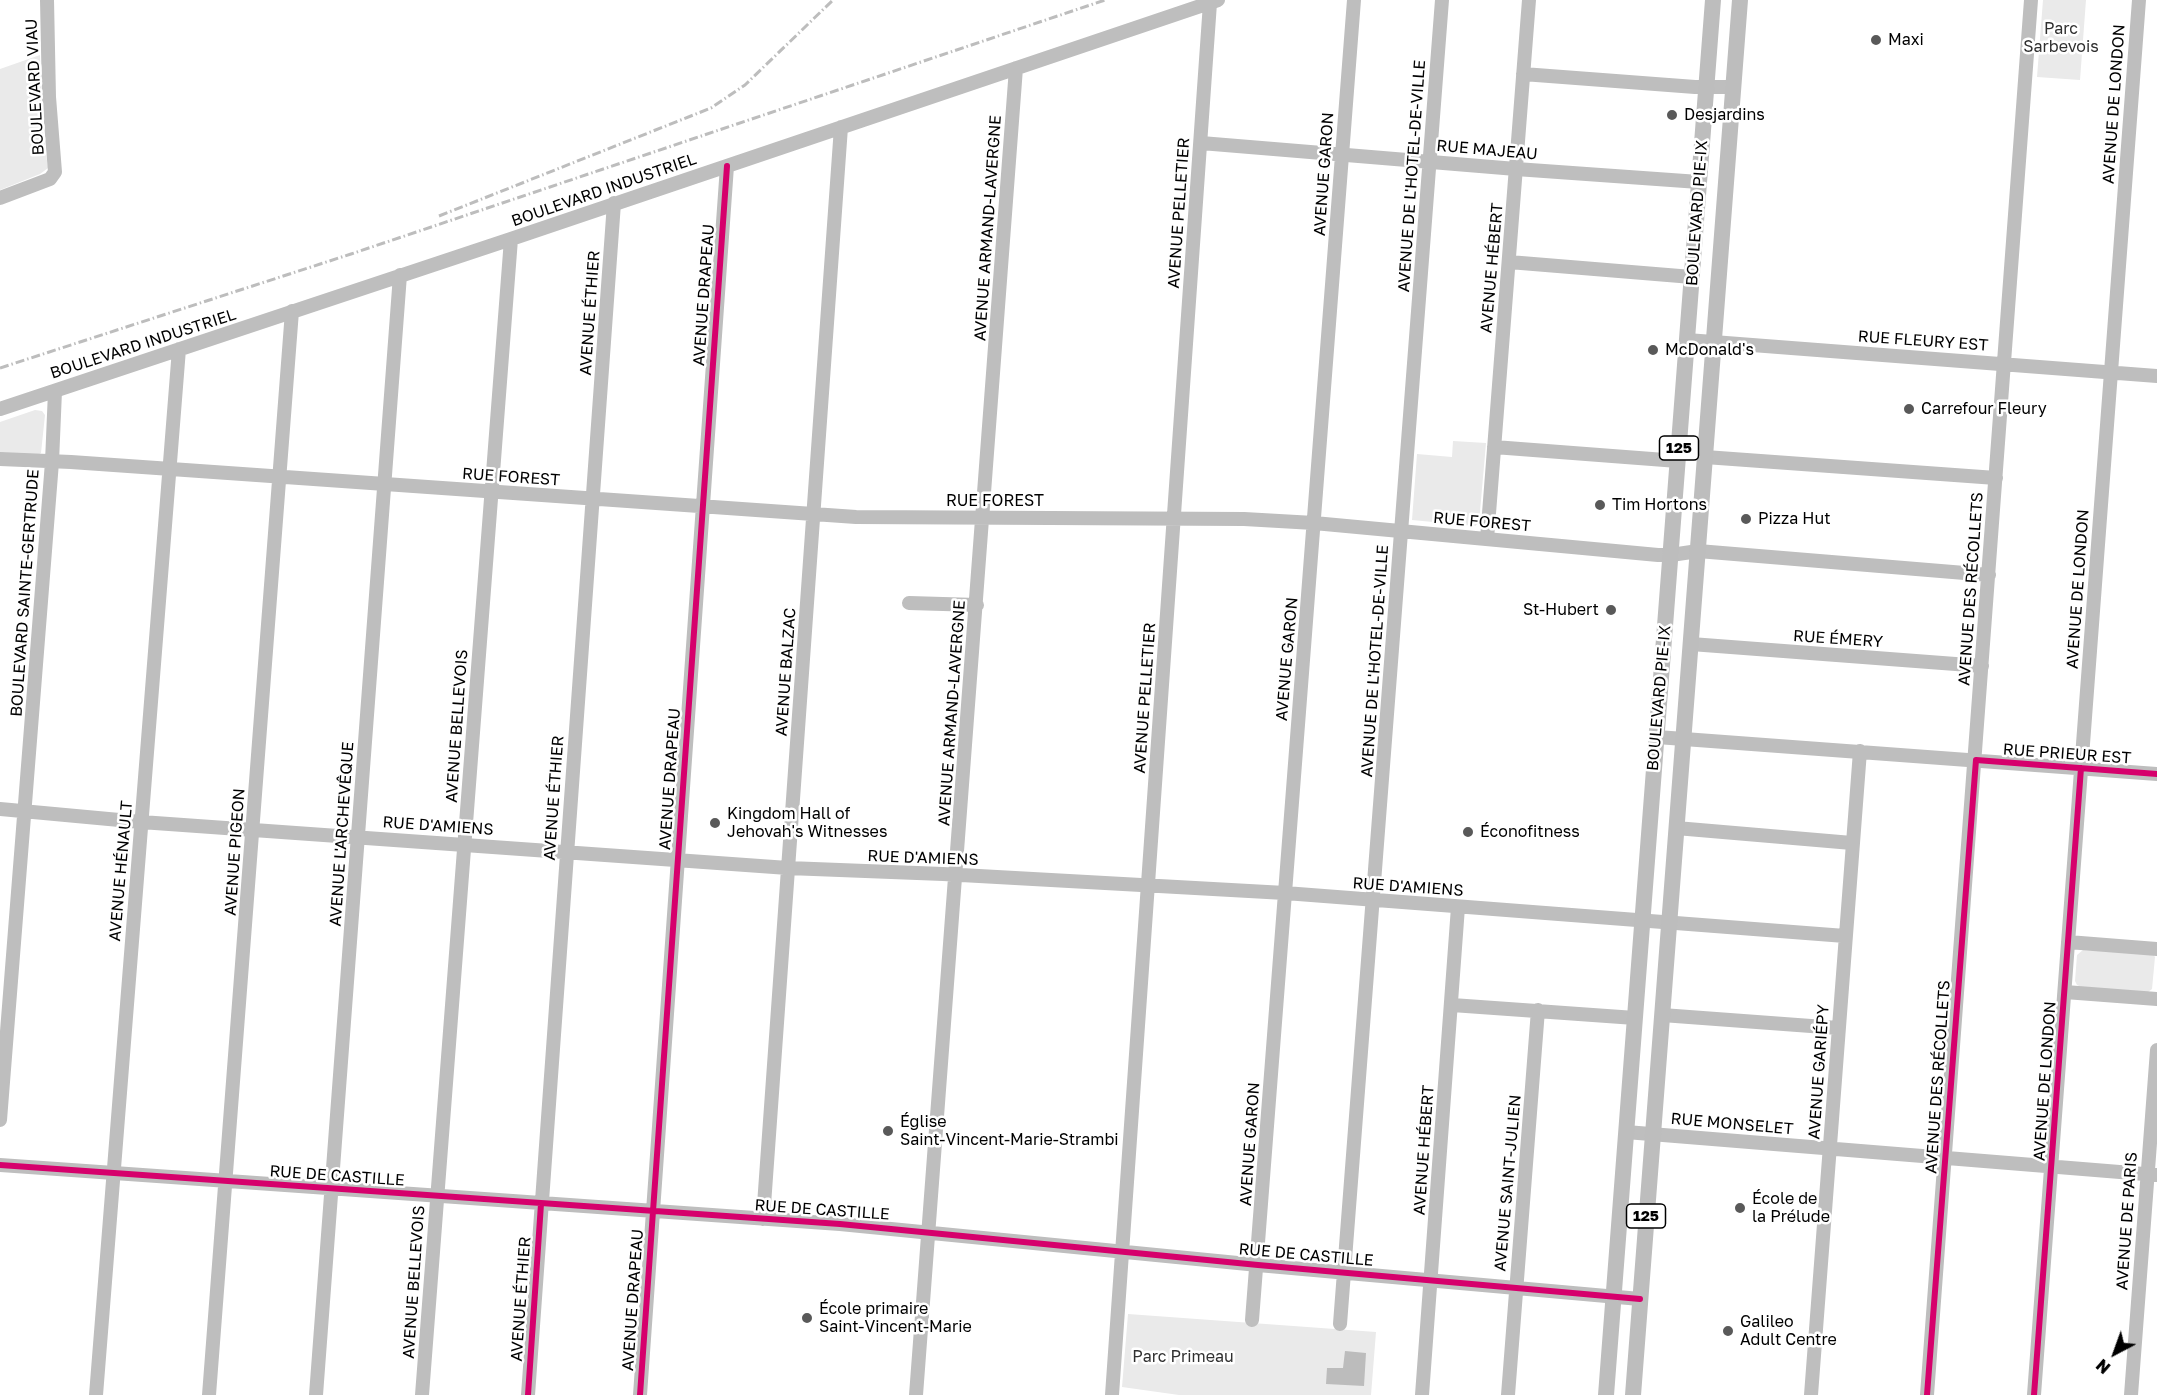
<!DOCTYPE html>
<meta charset="utf-8">
<style>
body{margin:0}
#map{position:relative;width:2157px;height:1395px;overflow:hidden;background:#fff;font-family:"Golos Text",sans-serif}
canvas{display:block}
.north{position:absolute;left:2085px;top:1323px;width:60px;height:60px;-webkit-text-stroke:4px #fff;paint-order:stroke;rotate:221deg;font-size:16px;font-weight:700;line-height:24px;text-align:center;color:#000}
.north::after{content:'';display:block;margin:auto;width:21px;height:27px;background:#000;clip-path:polygon(50% 0,100% 100%,50% 72%,0 100%)}
</style>
<div id="map">
<canvas width="2157" height="1395"></canvas>
<div class="north">N</div>
</div>
<script>
const context = document.querySelector('canvas').getContext('2d');
context.lineJoin = 'round';
function paint(path, color) { context.fillStyle = color; context.fill(path, 'evenodd'); }
const poly = rows => new Path2D(rows.map(r => 'M' + r).join(''));
function strokePath(path, color, width, dash) { context.strokeStyle = color; context.lineWidth = width; context.lineCap = dash ? 'butt' : 'round'; context.setLineDash(dash || []); context.stroke(path); }
function drawText(font, color, halo, rows, align = 'center') {
  context.font = font + ' "Golos Text",sans-serif'; context.lineWidth = 5; context.setLineDash([]); context.textBaseline = 'middle'; context.strokeStyle = halo; context.fillStyle = color; for (const [text, x, y, turn = 0] of rows) {
    context.save(); context.translate(x, y); context.rotate((+turn || 0) * Math.PI / 180); context.textAlign = isNaN(turn) ? turn : align; if (halo) context.strokeText(text, 0, 0); context.fillText(text, 0, 0); context.restore();
  }
}
paint(poly([
 [2043,0,2086,0,2080,80,2037,77],
 [40,55,42,124,48,168,40,174,0,190,0,69],
 [35,410,42,411,45,415,41,453,36,456,0,453,0,422],
 [1453,441,1486,443,1479,523,1475,526,1412,520,1417,454,1452,457],
 [2083,950,2153,954,2155,957,2152,989,2148,992,2081,987,2077,985,2075,981,2077,955],
 [1128,1314,1376,1332,1371,1395,1179,1395,1122,1387]
]), '#eaeaea');
paint(poly([
 [1345,1351,1366,1353,1364,1386,1326,1384,1327,1368,1343,1368]
]), '#bcbcbc');
strokePath(poly([
 [1523,74,1695,87,1734,87],
 [1201,143,1516,169,1699,182],
 [0,198,50,179,55,172,49,97,47,0],
 [1509,262,1692,277],
 [1687,340,2157,376],
 [0,409,511,239,1218,0],
 [1494,447,1678,461],
 [1705,457,1996,478],
 [0,459,71,462,856,517,1244,519,1314,523,1658,555,1671,555,1698,551,1989,575],
 [1487,539,1529,0],
 [909,603,977,605],
 [1691,644,1982,666],
 [1657,737,2157,774],
 [0,809,141,822,788,868,943,874,1285,893,1845,936],
 [1676,828,1852,843],
 [2068,942,2157,949],
 [2065,992,2157,999],
 [1452,1005,1635,1018],
 [1662,1015,1838,1028],
 [0,1120,52,462,55,391],
 [1626,1132,2157,1175],
 [0,1165,840,1224,1258,1265,1640,1299],
 [763,1219,841,127],
 [1252,1320,1354,0],
 [1340,1324,1442,0],
 [96,1395,179,349],
 [209,1395,292,311],
 [316,1395,400,275],
 [422,1395,511,239],
 [528,1395,614,203],
 [640,1395,727,166],
 [916,1395,1016,68],
 [1112,1395,1210,3],
 [1422,1395,1458,907],
 [1508,1395,1538,1010],
 [1811,1395,1860,751],
 [1927,1395,2031,0],
 [2034,1395,2139,0],
 [2131,1395,2157,1050]
]), '#bebebe', 14);
strokePath(poly([
 [1606,1395,1713,0],
 [1633,1395,1740,0]
]), '#bdbdbd', 16);
strokePath(poly([
 [439,216,711,108,745,85,833,0],
 [0,368,351,254,1105,0]
]), '#bdbdbd', 3, [9, 3, 1.5, 3]);
strokePath(poly([
 [0,1165,840,1224,1258,1265,1640,1299],
 [528,1395,541,1204],
 [640,1395,727,166],
 [1927,1395,1976,760,2157,774],
 [2034,1395,2081,768]
]), '#d6006c', 6);
for (const [x, y, r, color] of [
 [1876,40,6,"#595959"],
 [1672,115,6,"#595959"],
 [1653,350,6,"#595959"],
 [1909,409,6,"#595959"],
 [1600,505,6,"#595959"],
 [1746,519,6,"#595959"],
 [1611,610,6,"#595959"],
 [715,823,6,"#595959"],
 [1468,832,6,"#595959"],
 [888,1131,6,"#595959"],
 [1740,1208,6,"#595959"],
 [807,1318,6,"#595959"],
 [1728,1331,6,"#595959"]
]) { const dot = new Path2D(); dot.arc(x, y, r, 0, 2 * Math.PI); context.fillStyle = color; context.fill(dot); strokePath(dot, '#fff', 2); }
for (const [x, y, w] of [
 [1679,448,39],
 [1646,1216,39]
]) { const box = new Path2D(); box.roundRect(x - w / 2, y - 12, w, 24, 4.5); context.fillStyle = '#fff'; context.fill(box); strokePath(box, '#000', 1.5); }
drawText('bold 15px', '#000', null, [
 ["125",1679,448],
 ["125",1646,1216]
]);
drawText('16px', '#303030', '#fff', [
 ["Parc",2061,29],
 ["Sarbevois",2061,47],
 ["Parc Primeau",1183,1357]
]);
drawText('16px', '#000', '#fff', [
 ["Maxi",1888,40],
 ["Desjardins",1684,115],
 ["McDonald's",1665,350],
 ["Carrefour Fleury",1921,409],
 ["Tim Hortons",1612,505],
 ["Pizza Hut",1758,519],
 ["St-Hubert",1599,610,"right"],
 ["Kingdom Hall of",727,814],
 ["Jehovah's Witnesses",727,832],
 ["Éconofitness",1480,832],
 ["Église",900,1122],
 ["Saint-Vincent-Marie-Strambi",900,1140],
 ["École de",1752,1199],
 ["la Prélude",1752,1217],
 ["École primaire",819,1309],
 ["Saint-Vincent-Marie",819,1327],
 ["Galileo",1740,1322],
 ["Adult Centre",1740,1340]
], 'left');
drawText('16px', '#000', '#fff', [
 ["BOULEVARD VIAU",35,87,-93],
 ["AVENUE DE LONDON",2114,104,-86],
 ["RUE MAJEAU",1487,150,5],
 ["AVENUE GARON",1324,174,-86],
 ["AVENUE DE L'HOTEL-DE-VILLE",1412,176,-86],
 ["BOULEVARD INDUSTRIEL",604,190,-19],
 ["AVENUE PELLETIER",1179,213,-86],
 ["BOULEVARD PIE-IX",1697,213,-86],
 ["AVENUE ARMAND-LAVERGNE",988,228,-86],
 ["AVENUE HÉBERT",1492,268,-85],
 ["AVENUE DRAPEAU",704,295,-86],
 ["AVENUE ÉTHIER",590,313,-86],
 ["RUE FLEURY EST",1923,341,4],
 ["BOULEVARD INDUSTRIEL",143,344,-18],
 ["RUE FOREST",511,477,4],
 ["RUE FOREST",995,501],
 ["RUE FOREST",1482,522,5],
 ["AVENUE DES RÉCOLLETS",1971,589,-86],
 ["AVENUE DE LONDON",2078,589,-86],
 ["BOULEVARD SAINTE-GERTRUDE",25,593,-86],
 ["RUE ÉMERY",1838,639,4],
 ["AVENUE GARON",1287,659,-85],
 ["AVENUE DE L'HOTEL-DE-VILLE",1375,661,-86],
 ["AVENUE BALZAC",786,672,-86],
 ["AVENUE PELLETIER",1145,698,-86],
 ["BOULEVARD PIE-IX",1659,698,-85],
 ["AVENUE ARMAND-LAVERGNE",952,713,-86],
 ["AVENUE BELLEVOIS",457,726,-86],
 ["RUE PRIEUR EST",2067,754,4],
 ["AVENUE DRAPEAU",670,779,-86],
 ["AVENUE ÉTHIER",554,798,-86],
 ["RUE D'AMIENS",438,826,4],
 ["AVENUE L'ARCHEVÊQUE",342,834,-86],
 ["AVENUE PIGEON",235,852,-86],
 ["RUE D'AMIENS",923,858,2],
 ["AVENUE HÉNAULT",121,871,-85],
 ["RUE D'AMIENS",1408,887,4],
 ["AVENUE GARIÉPY",1819,1072,-86],
 ["AVENUE DES RÉCOLLETS",1938,1077,-86],
 ["AVENUE DE LONDON",2045,1081,-86],
 ["RUE MONSELET",1732,1124,5],
 ["AVENUE GARON",1250,1144,-86],
 ["AVENUE HÉBERT",1424,1150,-86],
 ["RUE DE CASTILLE",337,1176,4],
 ["AVENUE SAINT-JULIEN",1508,1183,-85],
 ["RUE DE CASTILLE",822,1210,4],
 ["AVENUE DE PARIS",2127,1221,-86],
 ["RUE DE CASTILLE",1306,1255,5],
 ["AVENUE BELLEVOIS",414,1282,-86],
 ["AVENUE ÉTHIER",521,1299,-86],
 ["AVENUE DRAPEAU",633,1300,-86]
]);
</script>
